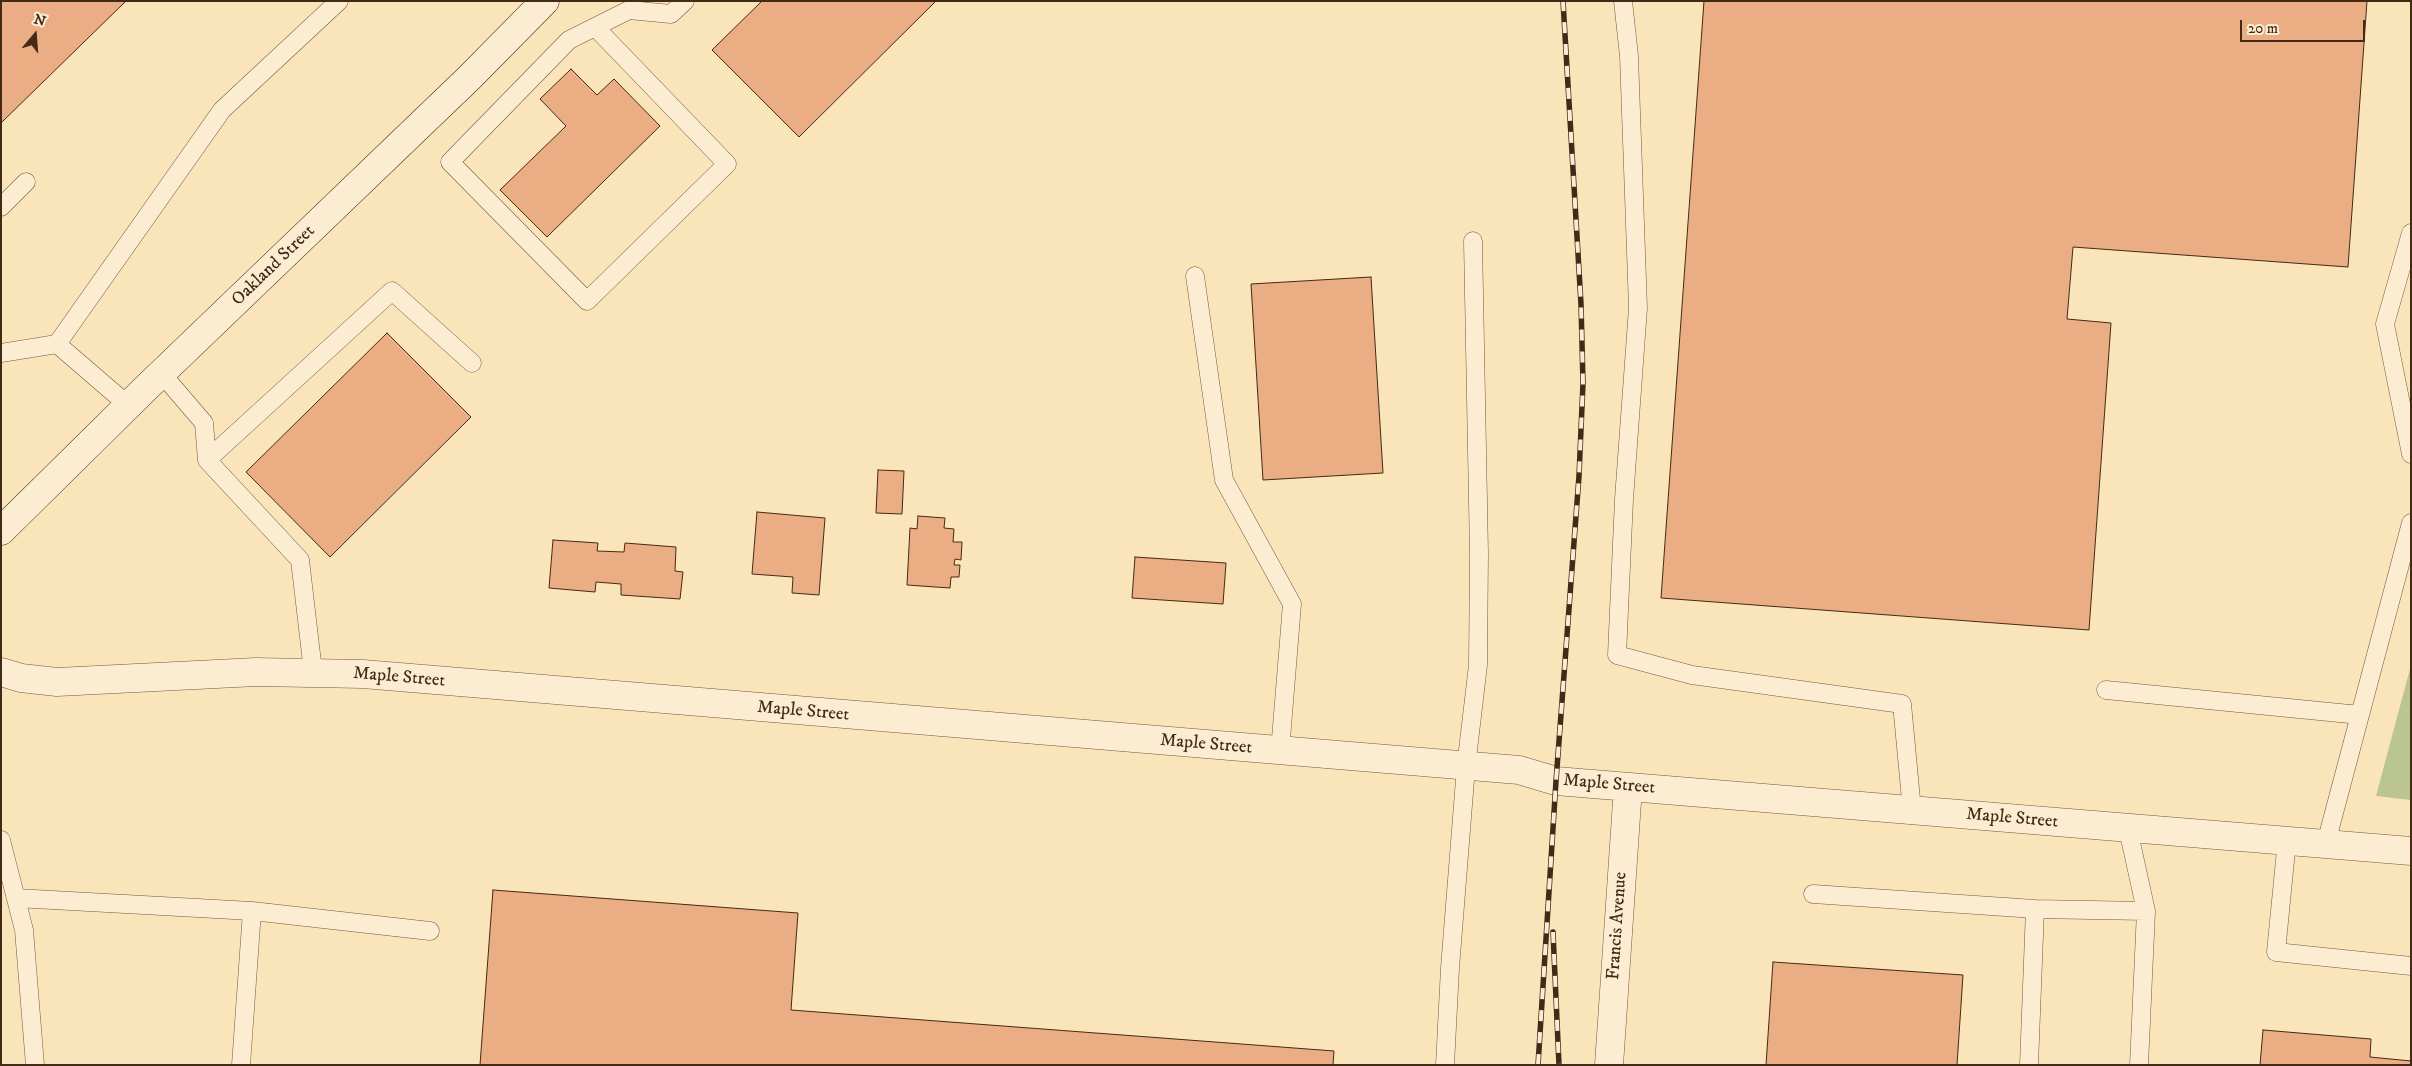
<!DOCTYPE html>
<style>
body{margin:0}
#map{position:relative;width:2412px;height:1066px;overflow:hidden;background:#fae4b9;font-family:"IM FELL DW Pica",serif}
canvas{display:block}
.frame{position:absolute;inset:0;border:2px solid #432a16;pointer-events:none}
.north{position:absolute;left:10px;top:10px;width:50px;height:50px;-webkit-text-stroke:4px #fcedd2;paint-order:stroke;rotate:18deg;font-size:14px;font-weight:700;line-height:20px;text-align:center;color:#432a16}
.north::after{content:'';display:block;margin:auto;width:18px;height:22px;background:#432a16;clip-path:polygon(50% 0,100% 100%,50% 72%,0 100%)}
.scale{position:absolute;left:2240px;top:20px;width:125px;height:22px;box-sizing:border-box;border:2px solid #432a16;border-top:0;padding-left:6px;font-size:15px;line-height:18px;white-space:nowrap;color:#432a16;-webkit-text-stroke:4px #fcedd2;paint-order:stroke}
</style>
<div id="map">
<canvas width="2412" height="1066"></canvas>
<div class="frame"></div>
<div class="north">N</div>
<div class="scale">20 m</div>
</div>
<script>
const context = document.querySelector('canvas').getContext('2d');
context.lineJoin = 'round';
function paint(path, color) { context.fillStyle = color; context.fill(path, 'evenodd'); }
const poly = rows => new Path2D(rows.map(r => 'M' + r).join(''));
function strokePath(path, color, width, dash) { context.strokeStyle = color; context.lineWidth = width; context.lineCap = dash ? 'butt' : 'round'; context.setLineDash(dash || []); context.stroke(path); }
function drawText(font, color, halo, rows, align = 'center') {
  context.font = font + ' "IM FELL DW Pica",serif'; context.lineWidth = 5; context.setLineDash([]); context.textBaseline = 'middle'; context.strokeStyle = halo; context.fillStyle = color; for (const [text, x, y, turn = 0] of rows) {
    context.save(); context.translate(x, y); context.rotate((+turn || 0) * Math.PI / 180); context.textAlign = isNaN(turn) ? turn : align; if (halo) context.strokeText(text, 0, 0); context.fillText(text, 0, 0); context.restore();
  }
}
paint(poly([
 [2411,665,2411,800,2376,796]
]), '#bac592');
const building = poly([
 [1,1,126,1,1,123,1,1],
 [762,1,934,1,935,2,799,137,712,50,762,1],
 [1704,1,2367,1,2348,267,2073,247,2067,319,2111,323,2089,630,1661,598,1704,1],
 [571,69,597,95,614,79,660,126,547,237,500,190,566,126,540,99,571,69],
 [1371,277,1383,473,1263,480,1251,284,1371,277],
 [387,333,471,417,330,557,246,472,387,333],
 [878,470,904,471,902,514,876,513,878,470],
 [757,512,825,518,819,595,792,593,793,577,752,574,757,512],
 [918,516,945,518,944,528,954,529,953,542,962,542,961,560,955,559,954,565,960,565,959,577,951,577,950,588,907,585,910,528,917,529,918,516],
 [553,540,598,543,597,551,624,552,625,543,676,547,675,571,683,572,680,599,621,595,621,584,596,582,595,592,549,588,553,540],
 [1135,557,1226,563,1223,604,1132,598,1135,557],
 [493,890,798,913,791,1010,1334,1051,1333,1065,480,1065,493,890],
 [1773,962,1963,975,1957,1065,1766,1065,1773,962],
 [2263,1030,2371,1039,2370,1057,2411,1061,2411,1065,2260,1065,2263,1030]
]);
paint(building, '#ebad84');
strokePath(building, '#432a16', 1);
const service = poly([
 [1623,1,1629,56,1638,308,1624,499,1617,655,1692,675,1902,704,1912,810],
 [595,27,727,164,587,301,450,162,569,40,629,10,671,14,685,1],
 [1,207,26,182],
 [2411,233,2385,324,2411,454],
 [1195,276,1224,480,1292,604,1280,751],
 [57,344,129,406],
 [1,353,57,344,222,110,339,1],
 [162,374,204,423,207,460,300,560,313,671],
 [207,460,392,291,472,363],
 [2106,690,2360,715],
 [2128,829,2146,911,2139,1065],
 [1,840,24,930,35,1065],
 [2287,840,2276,952,2411,966],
 [2326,843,2411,523],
 [1813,894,2035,909,2146,911],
 [16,898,252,911,241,1065],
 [252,911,430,931],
 [1445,1065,1450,968,1466,767,1478,665,1479,554,1473,241],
 [2029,1065,2035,909]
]);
const minor = poly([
 [1,672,21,678,57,682,256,672,363,674,1519,770,1556,781,2411,851],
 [1609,1065,1628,787]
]);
const secondary = poly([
 [1,531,147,387,469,78,545,1]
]);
strokePath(service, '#71583f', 19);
strokePath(minor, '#71583f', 29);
strokePath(secondary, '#432a16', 29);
strokePath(service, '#fcedd2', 18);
strokePath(minor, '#fcedd2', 28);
strokePath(secondary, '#fcedd2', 28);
const rail = poly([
 [1553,932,1559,1065],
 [1538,1065,1556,781,1579,476,1583,383,1581,304,1563,1]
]);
strokePath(rail, '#432a16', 5.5);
strokePath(rail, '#fcedd2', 4, [11]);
drawText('18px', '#432a16', '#fcedd2', [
 ["Oakland Street",274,266,-44],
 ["Maple Street",399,678,5],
 ["Maple Street",803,712,5],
 ["Maple Street",1206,745,5],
 ["Maple Street",1609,785,5],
 ["Maple Street",2012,819,5],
 ["Francis Avenue",1618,926,-86]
]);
</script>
